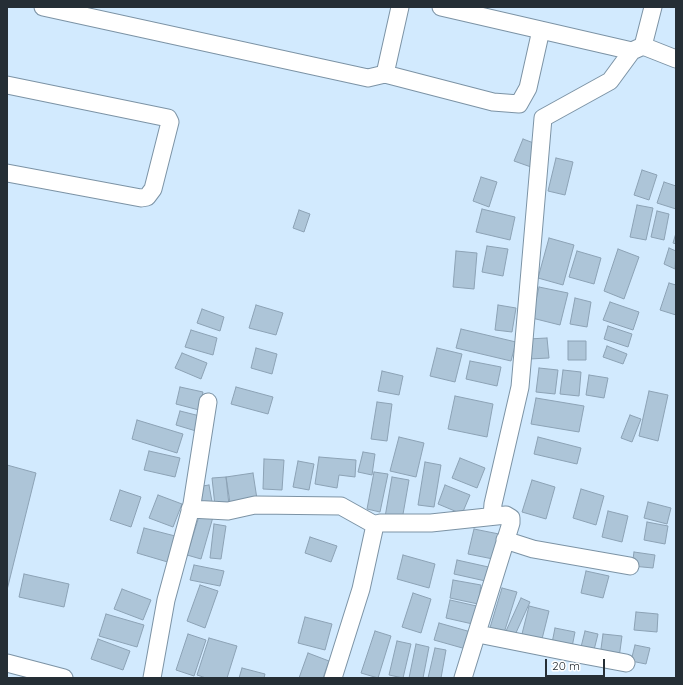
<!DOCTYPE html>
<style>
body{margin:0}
#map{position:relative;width:683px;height:685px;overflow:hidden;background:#d2eafe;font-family:Quicksand,sans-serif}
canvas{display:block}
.frame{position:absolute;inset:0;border:8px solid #252e35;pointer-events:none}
.scale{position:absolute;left:545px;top:659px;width:60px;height:18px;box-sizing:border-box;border:2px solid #252e35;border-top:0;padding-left:5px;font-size:12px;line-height:14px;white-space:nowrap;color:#252e35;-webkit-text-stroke:3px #fff;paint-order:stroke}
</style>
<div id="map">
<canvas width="683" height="685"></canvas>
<div class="frame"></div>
<div class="scale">20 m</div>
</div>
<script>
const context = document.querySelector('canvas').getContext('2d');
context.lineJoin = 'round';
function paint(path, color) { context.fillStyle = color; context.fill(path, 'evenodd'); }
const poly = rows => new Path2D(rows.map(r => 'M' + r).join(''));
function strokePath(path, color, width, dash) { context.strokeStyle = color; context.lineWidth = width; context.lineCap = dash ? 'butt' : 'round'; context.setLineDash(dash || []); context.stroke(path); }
const building = poly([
 [523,139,539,145,531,167,514,161,523,139],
 [556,158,573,162,565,195,548,191,556,158],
 [642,170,657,175,649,200,634,195,642,170],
 [481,177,497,182,489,207,473,201,481,177],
 [664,182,676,186,676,209,657,203,664,182],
 [637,205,653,208,646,240,630,237,637,205],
 [482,209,515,217,510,240,476,232,482,209],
 [299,210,310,214,304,232,293,228,299,210],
 [657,211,669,214,664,240,651,237,657,211],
 [676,233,676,244,673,243,676,233],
 [549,238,574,245,563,285,538,278,549,238],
 [487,246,508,249,503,276,482,272,487,246],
 [669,248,676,251,675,269,664,264,669,248],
 [618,249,639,257,624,299,604,291,618,249],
 [456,251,477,253,474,289,453,287,456,251],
 [577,251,601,258,594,284,569,277,577,251],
 [669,283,676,285,676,315,660,310,669,283],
 [539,287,568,293,560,325,532,318,539,287],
 [575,298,591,302,587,327,570,324,575,298],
 [610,302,639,312,633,330,603,320,610,302],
 [256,305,283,313,276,335,249,328,256,305],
 [498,305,516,308,512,332,495,330,498,305],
 [202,309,224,317,220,331,197,323,202,309],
 [608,326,632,334,628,347,604,339,608,326],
 [461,329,516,342,511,361,456,348,461,329],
 [191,330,217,338,213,355,185,347,191,330],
 [547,338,549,358,529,359,528,339,547,338],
 [568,341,586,341,586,360,568,360,568,341],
 [607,346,627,354,623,364,603,357,607,346],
 [256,348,277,354,272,374,251,368,256,348],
 [437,348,462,354,455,382,430,376,437,348],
 [182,353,207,363,201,379,175,368,182,353],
 [470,361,501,367,497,386,466,379,470,361],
 [539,368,558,370,555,394,536,392,539,368],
 [563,370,581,372,579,396,560,394,563,370],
 [382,371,403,376,399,395,378,391,382,371],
 [589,375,608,378,604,398,586,395,589,375],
 [180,387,203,392,199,410,176,404,180,387],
 [236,387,273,397,268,414,231,404,236,387],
 [649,391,668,395,658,441,639,436,649,391],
 [455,396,493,404,487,437,448,429,455,396],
 [536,398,584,406,579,432,531,424,536,398],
 [377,402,392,404,387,441,371,439,377,402],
 [180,411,200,416,196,431,176,425,180,411],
 [630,415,641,419,632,442,621,438,630,415],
 [137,420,183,434,177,453,132,439,137,420],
 [399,437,424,443,416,477,390,471,399,437],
 [538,437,581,448,577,464,534,454,538,437],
 [149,451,180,458,175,477,144,470,149,451],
 [363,452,375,454,372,475,358,472,363,452],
 [319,457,356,460,355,477,339,475,337,488,315,484,319,457],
 [460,458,485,468,477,488,452,478,460,458],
 [264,459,284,460,282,490,263,489,264,459],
 [298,461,314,464,309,490,293,487,298,461],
 [425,462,441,465,434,507,418,505,425,462],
 [7,465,36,473,7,590,7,465],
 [374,472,388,474,380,512,367,509,374,472],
 [253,473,257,499,230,503,226,477,253,473],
 [226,477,229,505,215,506,212,478,226,477],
 [392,477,409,480,402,520,385,517,392,477],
 [532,480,555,487,546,519,522,512,532,480],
 [209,485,213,507,200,509,196,487,209,485],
 [445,485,470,495,462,514,438,504,445,485],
 [581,489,604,496,596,525,573,518,581,489],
 [120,490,141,497,131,527,110,520,120,490],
 [158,495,182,504,173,527,149,518,158,495],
 [648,502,671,508,667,524,644,518,648,502],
 [608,511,628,516,622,542,602,537,608,511],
 [200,513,213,517,201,559,187,555,200,513],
 [647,522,668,526,665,544,644,540,647,522],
 [214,524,226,526,221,559,210,558,214,524],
 [144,528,179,537,171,563,137,553,144,528],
 [474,529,504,535,498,560,468,554,474,529],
 [310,537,337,546,331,562,305,553,310,537],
 [634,552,655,555,653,568,632,566,634,552],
 [403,555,435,564,429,588,397,579,403,555],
 [457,560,493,568,490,582,454,574,457,560],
 [194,565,224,571,220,586,190,580,194,565],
 [586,571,609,576,603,598,581,593,586,571],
 [24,574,69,584,64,607,19,597,24,574],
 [453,580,481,585,478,604,450,598,453,580],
 [200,585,218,591,205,628,187,621,200,585],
 [502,588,517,592,503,636,489,631,502,588],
 [122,589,151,600,143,620,114,609,122,589],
 [413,593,431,599,421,633,402,627,413,593],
 [521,598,530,602,515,635,506,631,521,598],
 [450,600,481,607,477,625,446,618,450,600],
 [529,606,549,611,542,639,522,634,529,606],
 [636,612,658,614,657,632,634,630,636,612],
 [106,614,144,625,137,647,99,636,106,614],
 [305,617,332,624,325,650,298,643,305,617],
 [439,623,471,632,466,649,434,640,439,623],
 [555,628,575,632,572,647,552,643,555,628],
 [375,631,391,636,378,678,361,673,375,631],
 [585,631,598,634,593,654,580,651,585,631],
 [188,634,206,640,194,676,176,670,188,634],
 [603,634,622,636,619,658,600,656,603,634],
 [209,638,237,646,227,678,206,678,197,675,209,638],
 [98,639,130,651,123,670,91,659,98,639],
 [397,641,411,644,403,678,389,675,397,641],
 [416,644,429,647,423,678,409,678,416,644],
 [635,645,650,648,646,664,631,661,635,645],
 [435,648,446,650,441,678,428,678,435,648],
 [308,653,329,661,323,678,299,678,308,653],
 [242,668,265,674,264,678,239,678,242,668]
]);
paint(building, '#adc5d8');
strokePath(building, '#8ca2b5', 1);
const minor = poly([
 [43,7,368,78,385,74,493,102,519,104,528,88,541,30],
 [441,7,632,51],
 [643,46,653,7],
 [385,74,400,7],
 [7,85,168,118,170,122,153,189,147,197,141,198,7,173],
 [190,509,228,511,255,505,341,506,375,525,380,523,431,523,506,515,511,518,511,523,463,678],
 [492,516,493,504,520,387,543,118,610,81,632,51,643,46,676,59],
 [505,540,533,549,630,566],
 [478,634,578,654,626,663],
 [7,663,64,678],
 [152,678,166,600,192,504,208,402],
 [333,678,361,589,375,525]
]);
strokePath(minor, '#7c93a5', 19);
strokePath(minor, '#fff', 17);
</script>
